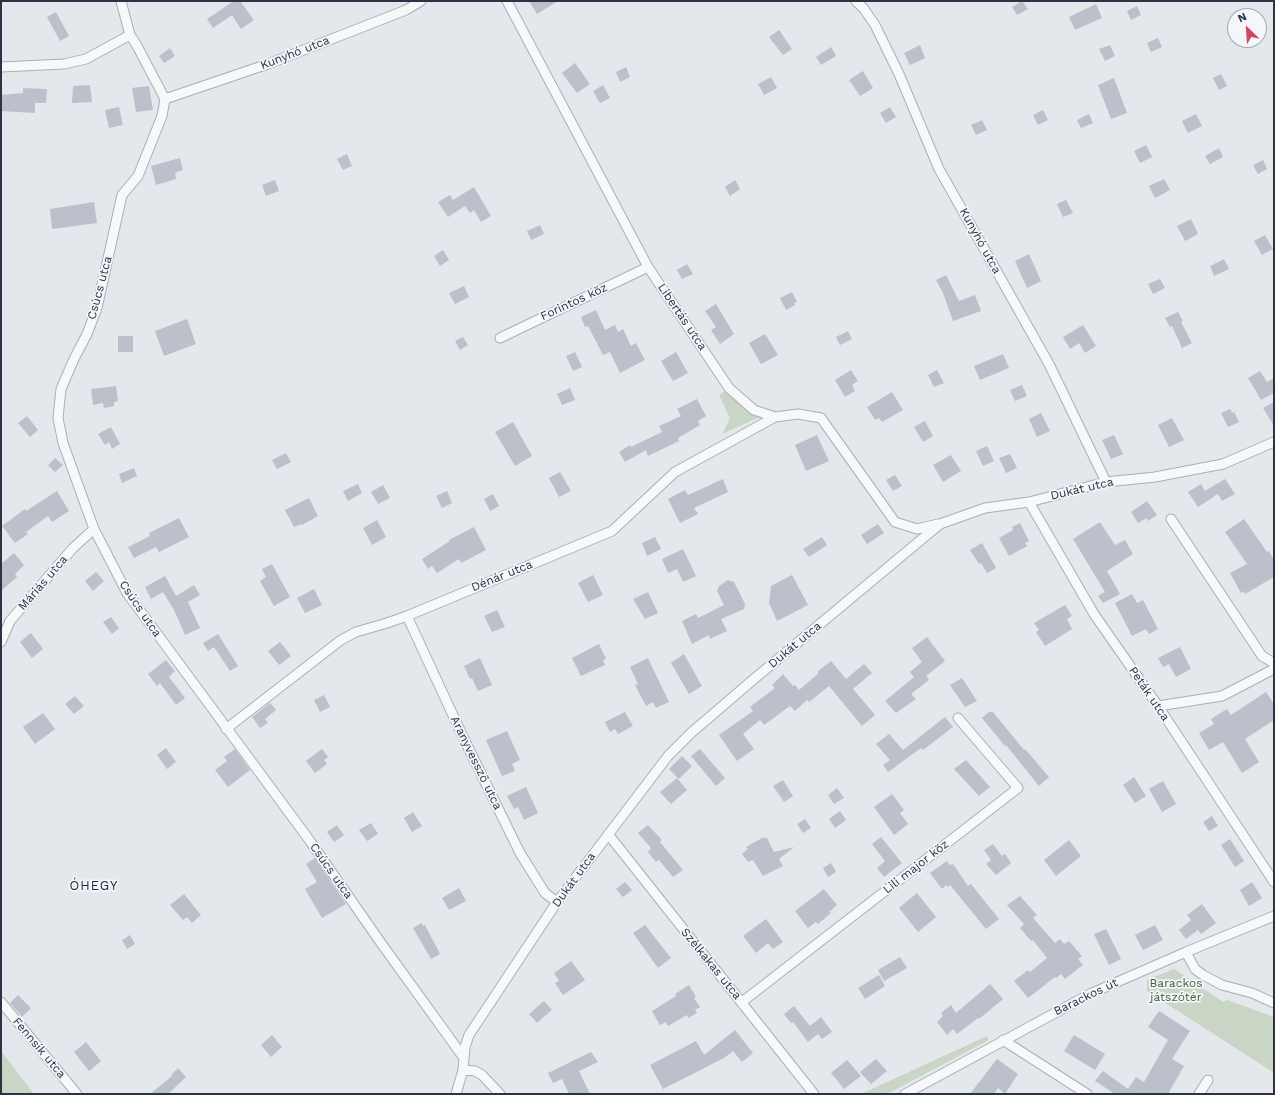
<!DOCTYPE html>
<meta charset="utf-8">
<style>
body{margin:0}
#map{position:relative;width:1275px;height:1095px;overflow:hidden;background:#e4e7ec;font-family:"Work Sans",sans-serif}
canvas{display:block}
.frame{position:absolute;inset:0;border:2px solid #2b3445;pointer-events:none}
.north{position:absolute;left:1227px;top:8px;width:40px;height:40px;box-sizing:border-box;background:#f4f6f9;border:1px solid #a4a8b1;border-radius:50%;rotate:335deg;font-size:11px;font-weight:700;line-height:16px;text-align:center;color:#2b3445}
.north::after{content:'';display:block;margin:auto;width:14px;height:18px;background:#d1495b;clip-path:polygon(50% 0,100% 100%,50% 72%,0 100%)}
</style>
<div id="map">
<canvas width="1275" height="1095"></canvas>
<div class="frame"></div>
<div class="north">N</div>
</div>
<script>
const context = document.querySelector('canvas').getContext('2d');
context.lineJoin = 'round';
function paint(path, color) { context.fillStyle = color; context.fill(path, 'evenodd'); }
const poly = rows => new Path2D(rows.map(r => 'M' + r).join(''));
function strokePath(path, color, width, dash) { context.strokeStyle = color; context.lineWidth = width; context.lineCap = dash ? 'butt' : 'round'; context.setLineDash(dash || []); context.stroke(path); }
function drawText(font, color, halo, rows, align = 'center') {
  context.font = font + ' "Work Sans",sans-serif'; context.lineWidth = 3.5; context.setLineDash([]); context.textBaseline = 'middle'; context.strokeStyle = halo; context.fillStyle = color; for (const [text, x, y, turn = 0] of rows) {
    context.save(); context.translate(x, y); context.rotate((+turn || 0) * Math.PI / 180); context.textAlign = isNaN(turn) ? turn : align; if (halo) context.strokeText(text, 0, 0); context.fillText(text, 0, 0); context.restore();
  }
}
paint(poly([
 [726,390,762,416,722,434,730,418,719,395],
 [1174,969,1223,1002,1227,1000,1274,1017,1274,1073,1147,991,1147,980],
 [987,1036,989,1040,887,1094,861,1094],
 [1,1051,34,1094,1,1094]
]), '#c9d6c5');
paint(poly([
 [234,1,240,1,254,20,241,29,232,15,213,28,207,19],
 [529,1,558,1,537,14],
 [1022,1,1028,9,1017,15,1012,7],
 [1096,4,1102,18,1075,30,1069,17],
 [1137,6,1141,15,1131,20,1127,11],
 [56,12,69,36,60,41,47,17],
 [779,30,792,49,783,55,769,37],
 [1158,38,1162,47,1151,52,1147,43],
 [920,45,925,58,910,65,904,53],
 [1110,45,1115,56,1105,61,1099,49],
 [831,47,836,56,821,65,816,57],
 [170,48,175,56,164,63,159,56],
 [575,63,590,84,577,93,562,73],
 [626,67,630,77,620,82,616,72],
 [863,71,873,88,860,96,849,80],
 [1221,74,1227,86,1219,90,1213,78],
 [771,77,777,88,764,95,758,84],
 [1114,78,1127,113,1111,119,1098,85],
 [90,85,92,102,72,103,73,86],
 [603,85,610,98,600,103,593,91],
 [149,86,153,110,136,112,132,88],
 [23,88,47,89,46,103,35,103,35,113,1,111,1,95,23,93],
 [119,107,123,125,109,128,105,110],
 [890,107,896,117,886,123,880,113],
 [1043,110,1048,120,1038,125,1033,115],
 [1089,114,1093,123,1081,128,1077,120],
 [1196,114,1202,126,1188,133,1182,121],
 [982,120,987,130,976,135,971,125],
 [1146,145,1152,157,1140,163,1134,151],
 [1219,148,1223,157,1210,164,1205,156],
 [347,154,352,166,343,170,337,159],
 [180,158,183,170,175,173,176,179,156,185,151,166],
 [1263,160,1267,169,1258,174,1253,165],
 [1164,179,1170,190,1155,198,1149,186],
 [275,180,279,191,266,196,262,185],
 [735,180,740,189,730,196,725,187],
 [474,187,491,216,481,222,474,210,470,213,465,206,448,217,438,202,450,195,453,200],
 [1066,200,1073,213,1063,217,1057,204],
 [94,202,97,223,52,229,50,209],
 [1191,219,1198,234,1185,241,1177,226],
 [540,225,544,234,531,240,527,231],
 [1265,235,1273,249,1262,255,1254,241],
 [443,250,449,260,440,266,434,256],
 [1029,254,1041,281,1027,288,1015,261],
 [1224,259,1229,269,1214,276,1210,266],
 [687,264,693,274,682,279,677,270],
 [946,275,959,301,975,295,981,311,953,321,943,293,936,280],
 [1160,279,1165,288,1153,294,1148,284],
 [464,286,469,297,455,304,449,293],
 [792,292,797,302,794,303,795,305,786,310,780,298],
 [716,304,734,334,720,344,711,330,716,327,705,311],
 [596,310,605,330,615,325,618,332,623,329,631,346,636,343,645,360,620,373,610,352,603,355,588,326,585,327,581,317],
 [1178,312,1183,321,1181,322,1192,343,1182,348,1172,326,1170,327,1165,318],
 [187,319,196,344,164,356,155,331],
 [1083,325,1096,346,1085,353,1079,343,1070,349,1063,337],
 [848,331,852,339,840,345,836,337],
 [765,334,778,355,761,364,749,343],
 [118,336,133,336,133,352,118,352],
 [463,337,468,345,460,350,455,341],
 [575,352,582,367,573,371,566,356],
 [676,352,688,373,673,381,661,361],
 [1003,354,1009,368,980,380,974,366],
 [851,370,858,381,852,385,855,391,845,397,835,380],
 [937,370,944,383,934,387,928,375],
 [1260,371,1267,382,1274,378,1274,393,1261,400,1248,378],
 [1022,385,1027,396,1015,401,1010,390],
 [116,386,118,401,114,402,114,406,104,408,103,403,93,405,91,389],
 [570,388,575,400,562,405,557,394],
 [892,392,903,410,882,422,879,418,875,420,867,407],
 [697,399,706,416,698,421,700,425,678,438,679,441,648,456,646,450,625,462,619,452,630,445,631,447,662,432,659,426,681,416,677,409],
 [1274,402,1274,426,1263,408],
 [1230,409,1232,413,1234,412,1239,422,1228,427,1221,413],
 [1041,413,1050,431,1037,437,1029,419],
 [27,416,38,430,30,437,18,423],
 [1172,418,1184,440,1169,447,1158,425],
 [925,421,933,436,923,442,914,427],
 [513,422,532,456,515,466,495,432],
 [111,427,120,444,112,449,109,442,105,445,98,434],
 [817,435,829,461,806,471,795,445],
 [1114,435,1123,454,1111,459,1102,440],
 [987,446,994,461,983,466,976,451],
 [286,453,291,462,277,469,272,460],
 [1010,454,1017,468,1006,473,999,458],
 [951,455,961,471,943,482,933,465],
 [55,458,63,465,55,472,48,465],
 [134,468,137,476,122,483,119,474],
 [560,472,571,491,559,497,549,478],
 [895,475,902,486,893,491,886,480],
 [723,479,728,492,694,508,698,514,680,523,668,499,685,490,688,495],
 [1225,479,1235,494,1222,501,1218,494,1198,507,1188,492,1201,484,1205,491],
 [358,484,362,493,348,501,343,491],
 [383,485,390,498,378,504,371,492],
 [57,491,69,511,52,522,48,516,26,532,28,534,15,543,2,526,25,509,26,511],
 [447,491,452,503,442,508,436,496],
 [493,494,499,506,490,511,484,499],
 [309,498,318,516,302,525,302,524,294,527,285,510],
 [1147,501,1157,515,1148,521,1147,518,1138,523,1131,512],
 [179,518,189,537,159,552,156,547,134,558,128,547,150,536,149,533],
 [1244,519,1267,552,1269,551,1274,560,1274,577,1245,594,1244,591,1241,593,1230,573,1247,564,1225,532],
 [377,520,386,537,372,545,363,528],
 [1100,522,1115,545,1125,540,1133,554,1107,571,1120,594,1103,603,1098,596,1105,592,1073,539],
 [1020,523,1029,541,1025,543,1027,546,1009,556,999,538,1013,530,1012,527],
 [878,524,884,533,867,544,861,535],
 [474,527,486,550,461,563,459,559,437,573,432,566,428,569,422,559,450,541,449,540],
 [655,537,661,549,647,556,642,543],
 [822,537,827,545,809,557,803,549],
 [982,543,996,568,987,573,981,563,979,564,970,550],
 [683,549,696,576,683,582,677,569,668,573,662,559],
 [14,553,24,565,15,574,17,577,1,591,1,564],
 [272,564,290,597,274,606,260,581,266,577,262,569],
 [96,572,104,581,93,591,85,581],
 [593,575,603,595,588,602,578,583],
 [792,575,808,605,777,621,769,603,771,586],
 [165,576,176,596,194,585,200,595,188,602,200,628,185,635,174,610,163,592,151,599,145,587],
 [728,580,734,582,745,604,744,609,721,619,727,631,710,639,709,635,692,644,682,621,696,614,698,618,724,605,717,591,719,586],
 [314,589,322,605,305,613,297,598],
 [648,592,658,613,645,619,633,599],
 [1132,594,1137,603,1143,600,1158,629,1149,634,1146,629,1132,636,1115,603],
 [1065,605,1072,616,1067,619,1072,629,1045,646,1036,632,1039,630,1034,623],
 [497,610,505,627,492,632,484,616],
 [111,617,119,628,112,634,103,622],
 [31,633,43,649,32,658,20,642],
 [218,634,238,666,230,671,214,647,208,651,203,643],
 [927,637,945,661,926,676,929,680,911,694,916,699,896,713,885,701,914,677,910,672,922,662,912,648],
 [280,642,291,656,279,665,268,651],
 [599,644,606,659,603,660,605,665,581,676,572,658],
 [1180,647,1191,669,1176,677,1169,664,1163,667,1158,658],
 [684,654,702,686,689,694,671,663],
 [480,658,492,685,478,691,472,678,470,679,464,666],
 [648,658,669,702,656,708,653,702,646,706,635,685,638,684,630,667],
 [166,660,175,671,169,677,185,698,176,705,160,683,157,686,148,674],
 [831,661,846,679,864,664,872,673,853,689,875,715,862,726,829,686,809,702,807,700,795,711,790,706,764,725,760,720,743,734,754,749,737,761,719,735,753,711,750,707,775,688,772,685,783,674,793,686,795,685,799,690,819,673,817,672],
 [962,678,977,701,965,707,950,685],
 [1266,692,1274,704,1274,720,1245,739,1259,762,1242,773,1223,742,1209,750,1199,733,1214,724,1211,719,1227,709,1231,715],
 [324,695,330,707,320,712,314,700],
 [75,696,84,706,74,714,65,704],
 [270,703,276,710,265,719,268,723,260,728,252,717],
 [625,712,633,726,618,734,615,729,610,732,605,722],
 [989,712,993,712,1024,750,1025,749,1049,777,1039,786,1006,745,1005,746,982,718],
 [43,713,55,729,35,744,23,727],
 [945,717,953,727,923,750,921,748,888,772,883,765,890,760,876,744,889,734,903,750],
 [507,731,520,760,512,764,515,771,502,776,486,740],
 [166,748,176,762,167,769,157,755],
 [235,749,250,770,228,787,215,770,227,761,224,757],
 [322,749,328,757,324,760,327,764,315,773,306,761],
 [700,749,725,778,716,786,691,756],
 [682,756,692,766,679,779,669,769],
 [966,760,990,787,979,796,954,769],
 [1134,777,1146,796,1135,803,1123,785],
 [677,778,687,790,671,804,660,792],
 [783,780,793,796,784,802,773,786],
 [1163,781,1176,804,1162,812,1149,789],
 [526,787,538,813,524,820,518,807,514,809,507,796],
 [837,788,844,798,834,804,828,795],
 [892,794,904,810,900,813,908,824,894,835,874,807],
 [840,811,846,820,835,828,829,819],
 [413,812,422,826,412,832,404,818],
 [1212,816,1218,826,1209,831,1203,822],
 [805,819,811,828,803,833,797,824],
 [371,823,378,834,367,841,359,830],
 [337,825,344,835,334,842,327,832],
 [648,825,662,840,660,842,683,870,673,877,659,860,656,862,648,852,651,848,638,833],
 [881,837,902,863,884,877,877,868,885,861,872,844],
 [762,838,767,838,774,852,794,847,779,859,783,866,763,876,753,860,748,862,742,854,748,849,746,847],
 [1230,839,1244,861,1235,867,1221,845],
 [1069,840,1081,856,1056,876,1044,860],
 [993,844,1002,856,1005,854,1011,863,996,875,986,864,991,860,984,850],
 [315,858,346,904,322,918,305,889,317,882,306,864],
 [947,861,950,865,953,864,968,886,971,884,999,919,986,929,950,885,948,887,946,885,942,889,930,873],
 [831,863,836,872,828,877,823,868],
 [625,882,632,890,623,897,616,889],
 [1252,882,1262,898,1249,906,1240,890],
 [459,888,466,901,449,910,442,898],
 [824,889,837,905,829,912,831,913,818,924,816,922,808,928,795,911],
 [917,893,936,917,918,932,899,908],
 [184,894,201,915,192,923,187,917,183,920,170,905],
 [1020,896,1037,915,1033,918,1055,943,1060,939,1064,944,1069,941,1082,956,1078,959,1083,965,1065,979,1061,974,1056,978,1055,977,1028,998,1014,981,1028,970,1030,972,1047,958,1033,940,1031,941,1020,928,1024,924,1007,905],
 [1202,904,1216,923,1201,934,1198,930,1186,939,1179,930,1191,920,1187,915],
 [766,919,783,942,773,949,768,943,756,953,743,936],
 [422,923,423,926,425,925,440,954,431,959,413,928],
 [645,925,671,958,658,968,633,933],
 [1155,925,1163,940,1143,950,1135,935],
 [1106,929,1121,959,1109,965,1094,934],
 [130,935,135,944,127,949,122,940],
 [900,957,907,968,884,981,878,970],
 [571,961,585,980,563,995,555,983,559,981,554,973],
 [879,975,885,986,865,999,858,988],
 [990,984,1003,999,979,1019,978,1018,957,1034,953,1029,947,1035,937,1022,943,1016,941,1013,951,1005,956,1013],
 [689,985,696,997,694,998,700,1007,695,1010,697,1013,688,1018,687,1015,668,1026,666,1022,660,1025,652,1011,676,996,675,994],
 [18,995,31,1008,22,1017,10,1003],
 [544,1001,552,1010,537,1023,529,1014],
 [794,1006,810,1026,821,1017,832,1032,822,1039,818,1034,808,1042,793,1022,791,1023,784,1014],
 [1159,1011,1190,1031,1172,1059,1184,1066,1168,1094,1115,1094,1095,1081,1103,1071,1128,1089,1136,1077,1144,1082,1168,1040,1148,1027],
 [735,1030,753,1053,742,1062,733,1051,724,1058,663,1089,650,1065,696,1041,704,1055],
 [272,1035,282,1047,271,1057,261,1045],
 [1074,1035,1105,1054,1095,1070,1064,1051],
 [86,1042,101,1061,89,1071,74,1052],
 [591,1052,598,1062,579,1071,590,1094,569,1094,562,1079,553,1083,548,1073],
 [876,1059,887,1071,871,1084,860,1072],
 [997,1059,1018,1074,1005,1094,998,1088,994,1094,970,1094],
 [847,1060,861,1076,844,1089,831,1073],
 [178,1068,186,1077,168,1094,150,1094,172,1076,171,1075]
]), '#bbc0ca');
const street = poly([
 [121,1,130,35,136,44,165,99,162,116,138,176,122,195,97,308,87,334,74,359,61,389,58,418,63,443,94,529,127,593,310,841,381,943,464,1058],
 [507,1,648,267,729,388,754,410,775,417,798,414,821,418,895,522,917,529,938,524],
 [856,1,864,9,875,25,899,74,939,169,1049,364,1106,482],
 [1,67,64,64,86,59,130,35],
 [165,99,268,64,406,10,421,1],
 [500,338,648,267],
 [1029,502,1094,614,1158,706,1274,882],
 [1171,519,1262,656,1274,663],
 [407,616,464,739,520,853,545,893,557,902],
 [1,642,10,621,73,548,94,529],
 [1158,706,1222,696,1274,669],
 [226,729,341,640,356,632,387,623,407,616,612,531,675,472,775,417],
 [608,834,814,1094],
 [1186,952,1195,969,1203,975,1222,985,1252,993,1274,1003],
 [1,1002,77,1094],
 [742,1002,1018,788,958,718],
 [1003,1040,1087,1094],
 [463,1070,475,1071,482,1075,500,1094],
 [456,1094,463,1070,465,1047,469,1035,557,902,668,756,691,733,754,679,940,524,985,508,1029,502,1106,482,1155,477,1223,464,1274,442],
 [905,1094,1092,993,1186,952,1274,916],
 [1199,1094,1208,1080]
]);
strokePath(street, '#a9aeb7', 11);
strokePath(street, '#f7f8fa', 9);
drawText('12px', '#2b3445', '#f4f6f9', [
 ["Kunyhó utca",295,53,-21],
 ["Kunyhó utca",980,241,61],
 ["Csúcs utca",100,288,-75],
 ["Forintos köz",574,302,-25],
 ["Libertás utca",682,317,56],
 ["Dukát utca",1082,489,-13],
 ["Dénár utca",502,576,-22],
 ["Máriás utca",43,583,-49],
 ["Csúcs utca",140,609,56],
 ["Dukát utca",795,645,-40],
 ["Peták utca",1149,694,56],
 ["Aranyvessző utca",476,763,64],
 ["Lili major köz",916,867,-38],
 ["Csúcs utca",331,871,55],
 ["Dukát utca",574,880,-54],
 ["Szélkakas utca",711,964,51],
 ["Barackos út",1086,997,-26],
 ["Fennsík utca",39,1048,50]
]);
drawText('12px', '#3f6138', '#f4f6f9', [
 ["Barackos",1176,983],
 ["játszótér",1176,997]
]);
context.letterSpacing = '1px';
drawText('13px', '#1d2536', '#f4f6f9', [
 ["ÓHEGY",94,886]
]);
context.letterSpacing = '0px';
</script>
